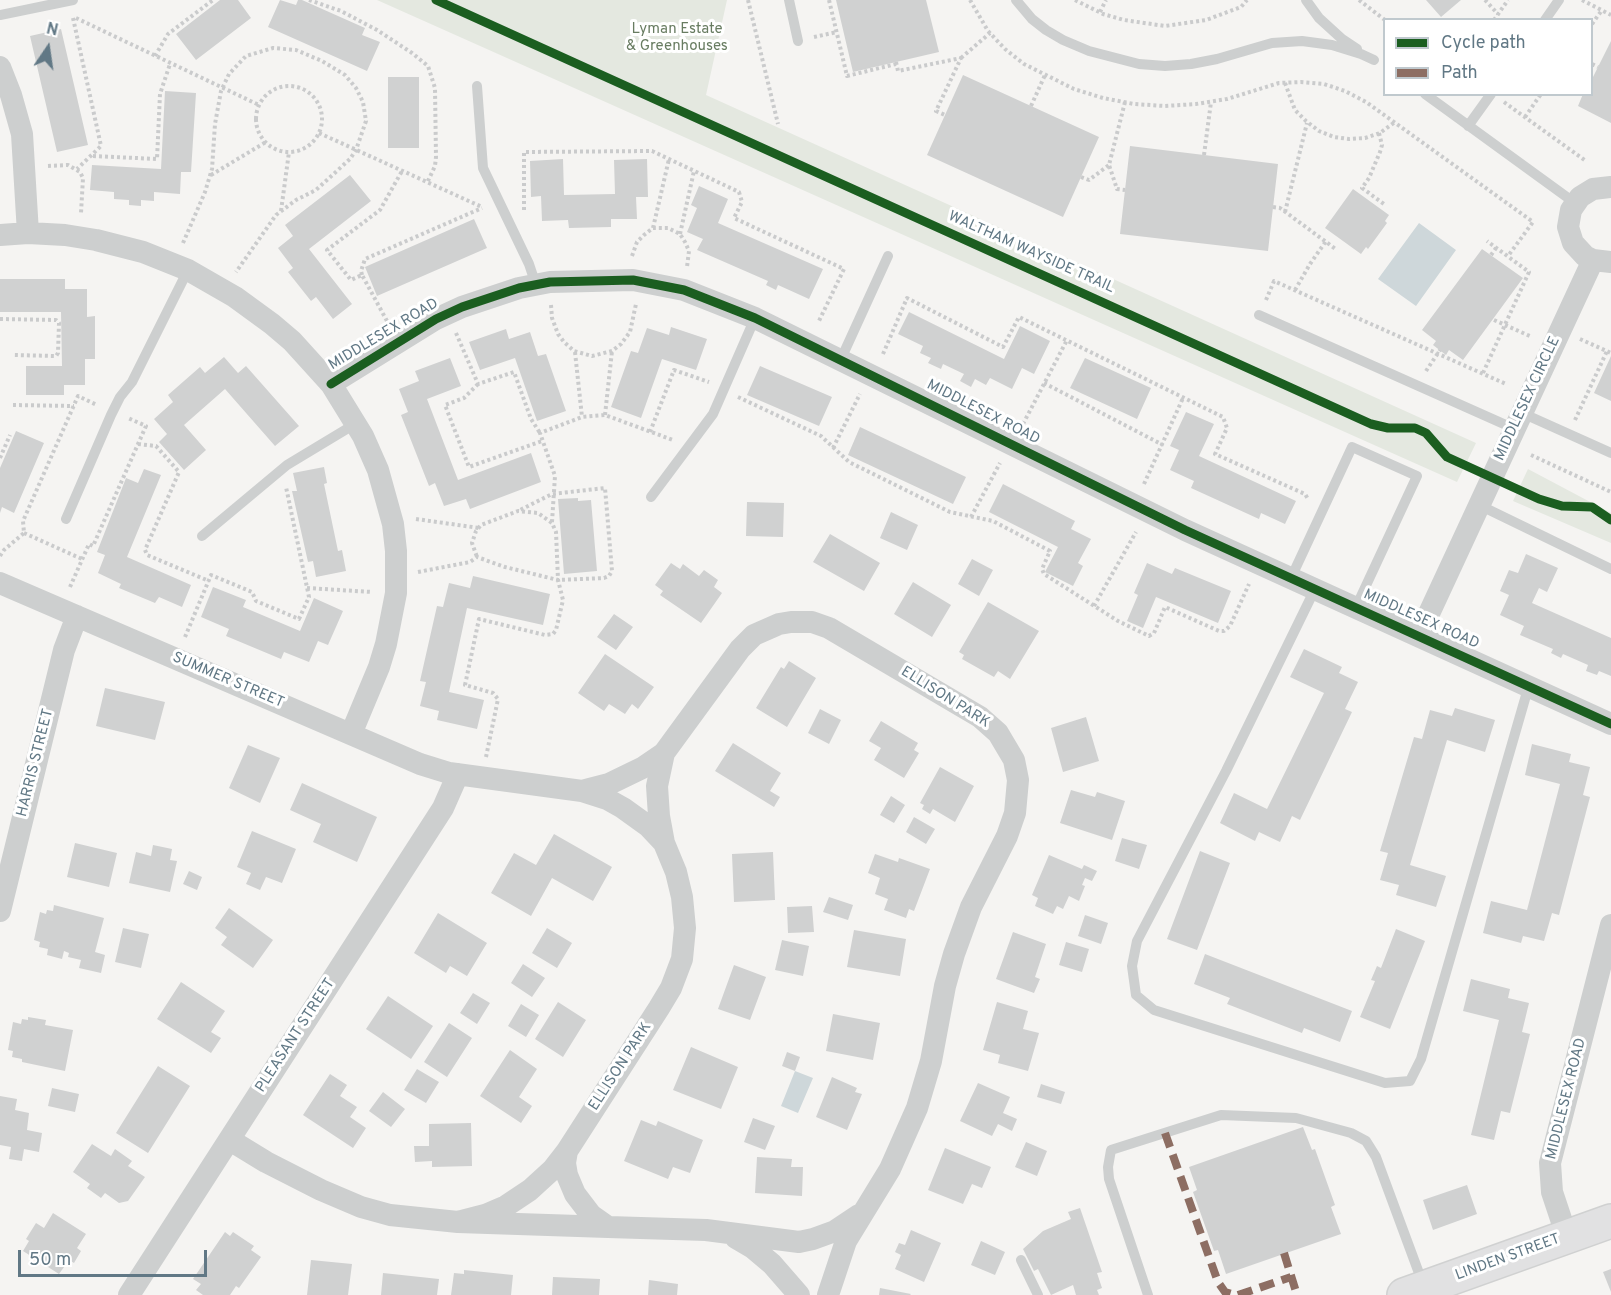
<!DOCTYPE html>
<style>
body{margin:0}
#map{position:relative;width:1611px;height:1295px;overflow:hidden;background:#f5f4f2;font-family:Overpass,sans-serif}
canvas{display:block}
.legend{position:absolute;left:1383px;top:18px;width:210px;height:78px;box-sizing:border-box;background:#fff;border:2px solid #c0c9ce;margin:0;padding:8px 10px;list-style:none;font-size:18px;color:#617885}
.legend li{display:flex;align-items:center;gap:12px;height:30px}
.legend b{width:30px;border:2px solid #c0c9ce}
.north{position:absolute;left:18px;top:18px;width:60px;height:60px;-webkit-text-stroke:4px #fff;paint-order:stroke;rotate:13deg;font-size:16px;font-weight:700;line-height:24px;text-align:center;color:#617885}
.north::after{content:'';display:block;margin:auto;width:21px;height:27px;background:#617885;clip-path:polygon(50% 0,100% 100%,50% 72%,0 100%)}
.scale{position:absolute;left:18px;top:1250px;width:189px;height:27px;box-sizing:border-box;border:3px solid #617885;border-top:0;padding-left:8px;font-size:18px;line-height:21px;white-space:nowrap;color:#617885;-webkit-text-stroke:4px #fff;paint-order:stroke}
</style>
<div id="map">
<canvas width="1611" height="1295"></canvas>
<ul class="legend">
<li><b style="height:8px;background:#1b5e20"></b>Cycle path</li>
<li><b style="height:8px;background:#8d6e63"></b>Path</li>
</ul>
<div class="north">N</div>
<div class="scale">50 m</div>
</div>
<script>
const context = document.querySelector('canvas').getContext('2d');
context.lineJoin = 'round';
function paint(path, color) { context.fillStyle = color; context.fill(path, 'evenodd'); }
const poly = rows => new Path2D(rows.map(r => 'M' + r).join(''));
function strokePath(path, color, width, dash) { context.strokeStyle = color; context.lineWidth = width; context.lineCap = dash ? 'butt' : 'round'; context.setLineDash(dash || []); context.stroke(path); }
function drawText(font, color, halo, rows, align = 'center') {
  context.font = font + ' Overpass,sans-serif'; context.lineWidth = 6; context.setLineDash([]); context.textBaseline = 'middle'; context.strokeStyle = halo; context.fillStyle = color; for (const [text, x, y, turn = 0] of rows) {
    context.save(); context.translate(x, y); context.rotate((+turn || 0) * Math.PI / 180); context.textAlign = isNaN(turn) ? turn : align; if (halo) context.strokeText(text, 0, 0); context.fillText(text, 0, 0); context.restore();
  }
}
paint(poly([
 [377,0,727,0,706,95,1476,443,1457,482],
 [1528,469,1611,513,1611,543,1513,501]
]), '#e4e8e0');
paint(poly([
 [1419,223,1456,250,1416,306,1378,279],
 [795,1071,813,1078,798,1113,781,1106]
]), '#ced7da');
paint(poly([
 [220,0,238,0,251,18,196,60,176,34],
 [280,0,296,5,298,0,302,0,365,28,362,35,380,42,367,71,268,27],
 [836,0,926,0,939,52,853,72],
 [1426,0,1461,0,1441,17],
 [61,29,88,145,57,152,30,36],
 [1611,41,1611,123,1578,106,1583,94,1592,94,1592,79],
 [963,75,1099,137,1063,217,927,155],
 [388,77,419,77,419,148,388,148],
 [165,91,196,93,191,172,181,172,180,194,154,192,154,201,141,200,141,206,129,205,129,200,114,199,114,192,90,190,92,165,161,169],
 [1130,146,1278,164,1268,251,1120,234],
 [563,159,564,195,615,194,614,160,647,159,648,197,636,197,637,219,611,219,611,227,569,228,568,220,542,221,541,196,531,197,530,161],
 [350,175,371,201,309,249,352,304,333,319,316,297,311,301,288,272,293,268,278,248,293,236,285,225],
 [699,186,728,199,718,223,823,269,809,299,778,285,776,290,766,285,768,281,697,250,703,239,687,232,697,208,691,205],
 [1353,189,1389,215,1385,221,1387,223,1368,249,1366,247,1361,254,1325,228],
 [474,219,487,248,377,296,365,267],
 [1482,249,1523,278,1463,360,1449,350,1446,355,1433,345,1436,341,1422,330],
 [0,279,65,279,65,289,87,289,87,317,95,316,95,359,85,359,85,385,64,385,64,395,26,395,26,366,62,366,61,312,0,312],
 [909,312,1004,359,1020,326,1050,341,1034,374,1022,368,1012,389,990,378,986,385,975,379,971,387,960,381,964,374,943,364,941,369,928,363,931,358,920,353,923,346,898,334],
 [671,327,707,339,696,370,662,359,641,418,611,407,631,351,638,353,647,328,669,335],
 [506,329,509,339,530,332,538,356,546,354,566,411,537,421,515,358,480,370,469,342],
 [1611,356,1611,401,1594,393],
 [224,357,238,373,246,366,299,426,275,446,225,389,184,425,206,450,184,470,159,442,167,434,154,419,173,402,168,395,200,367,205,373],
 [450,358,461,386,427,399,458,480,531,453,541,482,470,509,466,499,444,506,435,483,429,486,401,415,408,412,399,389,419,381,415,371],
 [1085,358,1151,388,1137,419,1070,388],
 [760,366,832,397,819,426,747,395],
 [1186,412,1214,424,1199,456,1296,501,1285,524,1261,513,1259,519,1191,488,1194,481,1170,470,1179,450,1170,446],
 [860,427,966,477,953,504,848,455],
 [16,431,44,443,14,513,2,507,0,513,0,468],
 [324,467,327,483,324,484,338,551,342,550,346,571,316,577,313,561,308,562,292,491,297,491,293,473],
 [144,469,161,475,127,557,191,585,182,607,159,597,155,603,119,588,121,584,98,573,105,555,97,552,126,478,138,483],
 [1003,484,1075,521,1071,529,1091,539,1078,563,1083,566,1073,586,1045,572,1058,547,989,512],
 [578,498,578,501,591,500,597,571,564,574,558,499],
 [747,502,784,503,783,537,746,536],
 [891,512,918,525,907,550,880,538],
 [830,534,880,563,864,591,813,562],
 [1526,554,1558,568,1547,592,1539,588,1532,603,1611,638,1611,676,1599,671,1597,675,1586,671,1588,665,1563,654,1561,658,1551,653,1553,649,1520,635,1524,626,1500,615,1509,595,1500,591,1509,570,1518,573],
 [972,559,993,570,979,596,958,584],
 [671,563,680,569,683,564,699,576,704,570,718,580,714,587,722,593,701,623,660,595,663,591,655,585],
 [1147,563,1172,574,1175,568,1231,591,1218,623,1156,597,1143,628,1127,621,1138,595,1134,593],
 [473,576,550,594,543,625,467,608,449,692,484,700,477,729,437,720,439,711,420,706,426,682,420,681,437,606,443,607,449,583,470,588],
 [913,582,951,605,932,637,894,614],
 [213,587,246,600,243,607,300,631,314,598,343,611,328,645,318,641,309,662,284,652,281,659,226,636,229,629,201,617],
 [988,602,1039,631,1010,679,998,671,994,677,962,659,964,655,959,652],
 [614,614,633,627,616,650,597,637],
 [1304,649,1342,667,1339,673,1358,682,1345,709,1352,712,1300,820,1292,816,1280,842,1259,832,1255,841,1220,823,1234,793,1267,809,1324,693,1290,677],
 [605,654,654,687,638,709,632,704,625,714,609,704,604,711,578,693],
 [789,661,816,678,787,727,756,708,781,667,784,669],
 [105,688,165,702,155,740,96,726],
 [1455,708,1495,720,1485,752,1447,740,1410,865,1446,876,1436,907,1396,895,1399,885,1380,880,1388,853,1380,851,1414,737,1422,739,1430,710,1452,716],
 [820,709,841,720,829,744,808,733],
 [1086,717,1099,761,1063,772,1051,728],
 [881,721,918,743,914,750,919,753,904,778,874,760,881,748,869,741],
 [733,743,781,773,770,791,780,797,774,807,715,771],
 [1532,744,1571,754,1569,762,1590,767,1583,795,1590,797,1559,915,1552,913,1544,941,1523,936,1521,943,1483,933,1491,901,1527,910,1560,784,1525,775],
 [248,745,280,758,260,803,229,788],
 [940,767,974,786,955,822,933,809,930,814,922,809,924,805,920,803],
 [302,783,377,817,357,862,313,842,321,824,290,810],
 [1071,790,1095,797,1097,792,1125,801,1112,840,1060,823],
 [891,796,905,805,894,823,880,815],
 [914,817,935,829,926,844,906,832],
 [252,831,296,849,282,883,266,877,260,890,246,884,251,873,237,867],
 [554,834,612,867,593,901,552,878,531,916,491,893,514,853,536,865],
 [1122,838,1147,845,1139,869,1115,861],
 [75,843,117,853,109,887,67,877],
 [153,845,172,849,170,860,177,861,170,892,129,883,136,852,151,856],
 [1200,851,1230,863,1197,950,1167,939],
 [773,852,775,900,734,902,732,854],
 [875,854,898,862,899,858,930,869,914,911,909,909,906,918,884,910,888,899,875,894,880,878,868,873],
 [1049,855,1082,869,1084,865,1097,871,1092,881,1085,878,1082,885,1085,886,1079,901,1069,896,1063,909,1057,906,1053,914,1035,906,1038,898,1032,895],
 [189,871,202,877,197,890,183,884],
 [829,897,853,905,848,920,823,912],
 [54,905,104,918,95,952,105,955,101,973,79,968,81,960,68,957,69,953,64,951,62,959,47,955,48,949,39,947,40,942,34,940,40,912,46,914,47,910,53,911],
 [812,906,814,932,788,933,787,907],
 [229,908,273,940,253,968,221,945,227,937,215,928],
 [438,913,487,943,467,976,450,966,446,973,414,953],
 [1085,915,1108,923,1101,944,1078,936],
 [123,928,149,934,141,968,115,962],
 [547,928,572,943,557,968,532,953],
 [1396,929,1425,941,1390,1029,1360,1017,1375,981,1371,980,1377,966,1381,968],
 [854,930,906,939,900,976,847,967],
 [1013,932,1046,944,1035,977,1040,979,1034,993,996,979],
 [782,940,809,946,803,976,775,970],
 [1066,942,1089,949,1082,972,1059,965],
 [1205,954,1352,1011,1340,1042,1304,1028,1302,1033,1227,1004,1230,998,1194,984],
 [523,964,545,978,532,997,511,983],
 [734,965,766,977,750,1020,718,1009],
 [1471,979,1510,989,1508,998,1529,1003,1522,1032,1530,1034,1510,1113,1501,1111,1494,1140,1471,1135,1499,1020,1463,1011],
 [181,982,225,1011,211,1032,221,1038,211,1053,157,1019],
 [473,993,490,1003,477,1024,460,1013],
 [388,996,433,1026,411,1059,366,1029],
 [558,1002,586,1020,563,1057,535,1039],
 [997,1002,1028,1011,1023,1029,1039,1033,1028,1071,998,1063,1000,1055,983,1050],
 [521,1004,539,1015,526,1037,508,1026],
 [833,1014,880,1023,873,1060,826,1051],
 [28,1017,46,1020,45,1025,73,1030,65,1071,22,1062,22,1059,12,1057,13,1051,8,1050,13,1022,21,1024,22,1019,28,1020],
 [449,1023,472,1038,447,1077,424,1062],
 [691,1047,738,1067,721,1109,673,1090],
 [510,1050,537,1069,519,1097,532,1106,521,1123,480,1096],
 [787,1052,800,1057,795,1071,782,1066],
 [158,1066,190,1086,148,1153,116,1133],
 [417,1069,439,1082,426,1103,404,1090],
 [330,1074,347,1085,340,1096,357,1107,350,1117,366,1128,353,1148,303,1115],
 [832,1077,857,1088,855,1092,862,1094,847,1130,816,1117],
 [978,1083,1010,1097,1003,1113,1017,1119,1012,1131,998,1124,992,1136,960,1121],
 [1041,1084,1065,1092,1061,1104,1037,1097],
 [52,1088,79,1094,75,1112,48,1106],
 [383,1092,405,1109,391,1127,369,1111],
 [0,1096,17,1099,15,1110,29,1113,27,1130,42,1133,39,1152,24,1149,22,1161,9,1159,11,1147,0,1145],
 [753,1118,775,1126,765,1150,744,1142],
 [641,1120,656,1126,658,1121,703,1140,690,1173,673,1167,668,1179,624,1161],
 [471,1123,472,1166,432,1167,432,1161,415,1162,414,1146,429,1146,429,1124],
 [1303,1127,1312,1150,1315,1149,1335,1205,1331,1207,1341,1234,1226,1274,1218,1250,1214,1251,1193,1192,1197,1190,1189,1167],
 [1026,1142,1047,1151,1037,1176,1015,1167],
 [92,1144,111,1156,115,1149,132,1161,128,1166,145,1177,128,1201,119,1203,105,1193,101,1198,87,1188,90,1184,73,1172],
 [945,1148,991,1167,982,1188,972,1184,963,1204,928,1190],
 [757,1157,792,1159,791,1167,803,1167,802,1196,755,1193],
 [1467,1185,1477,1214,1433,1230,1423,1200],
 [1080,1208,1102,1272,1097,1273,1102,1288,1097,1290,1099,1295,1076,1295,1073,1285,1051,1295,1038,1269,1034,1271,1023,1249,1043,1231,1071,1219,1068,1212],
 [53,1213,86,1234,77,1248,81,1251,74,1263,69,1260,59,1274,23,1251,29,1241,26,1239,36,1223,44,1228],
 [911,1230,941,1243,924,1282,895,1269,901,1255,895,1252,899,1243,905,1245],
 [225,1232,230,1236,233,1232,254,1246,251,1250,261,1257,239,1288,236,1286,230,1295,203,1295,196,1290,201,1284,193,1279],
 [981,1241,1005,1252,995,1275,971,1265],
 [311,1260,352,1264,348,1295,307,1295],
 [1611,1269,1611,1292,1603,1272],
 [464,1270,513,1275,511,1295,451,1295,454,1273,464,1274],
 [383,1273,439,1279,437,1295,381,1295],
 [553,1277,600,1279,599,1295,552,1295],
 [649,1280,678,1284,677,1295,648,1295],
 [880,1288,911,1294,910,1295,879,1295]
]), '#d0d1d1');
const primary = poly([
 [1404,1295,1611,1221]
]);
strokePath(primary, '#d0d1d1', 36);
strokePath(poly([
 [309,0,341,11,377,30,412,53,428,66,435,88,436,157,435,166,427,183],
 [748,0,778,124],
 [829,0,847,76,896,64],
 [970,0,988,31,1005,49,1024,64,1074,89,1103,98,1134,104,1165,106,1196,104,1227,99,1279,83,1301,82,1324,84,1345,91,1366,102,1533,222,1508,256],
 [1075,0,1103,14,1124,20,1165,26,1206,20,1241,7,1247,0],
 [1359,0,1385,20],
 [1485,0,1498,14],
 [1582,0,1611,15],
 [1100,12,1106,0],
 [73,18,101,146,77,169],
 [76,18,259,105],
 [1494,20,1508,0],
 [1592,24,1602,10],
 [814,37,837,32],
 [155,56,168,34,213,0],
 [961,58,990,33],
 [896,62,898,71,961,58,936,111,945,115],
 [1592,64,1598,67],
 [1285,83,1295,110,1306,121,1319,131,1334,137,1349,139,1365,138,1380,133,1395,122],
 '256 119a33 33 0 1 1 66 0a33 33 0 1 1-66 0Z',
 [1125,102,1109,165,1117,189,1125,190],
 [1504,102,1586,161],
 [1031,106,1045,75],
 [1525,117,1541,94],
 [319,133,482,207],
 [1379,133,1382,145,1380,152,1369,178,1362,188,1384,204],
 [1204,155,1211,102],
 [93,156,157,159,160,94,170,64],
 [48,166,68,165,80,172,83,178,81,213],
 [211,175,266,142],
 [1081,177,1089,180,1109,165],
 [1273,207,1280,208,1337,250],
 [524,210,524,152,652,151,739,192,742,202,734,218,844,269,818,323],
 [281,211,289,152],
 [1285,212,1307,123],
 [653,228,669,159],
 [680,234,694,171],
 [183,243,205,192,212,169,215,124,221,91,229,74,246,56,273,48,296,50,322,61,345,75,356,88,363,102,366,121,356,150,350,159,316,190,296,200,276,215,236,272],
 [1491,255,1496,248],
 [632,256,637,242,644,235,653,228,668,228,680,234,685,242,689,251,687,267],
 [362,275,361,271,365,259,482,208],
 [1295,290,1310,264,1326,241],
 [1266,300,1274,281,1506,384],
 [551,305,552,318,558,334,564,342,574,351,592,356,612,351,621,344,630,332,636,304],
 [0,319,56,320,59,323,58,353,56,356,14,355],
 [1494,320,1532,337],
 [387,321,362,275,351,280,327,250,380,210,402,171],
 [456,333,478,384,514,372,531,419,540,433],
 [1580,339,1611,353],
 [575,352,582,417],
 [883,354,907,298,1003,347,1019,317,1223,417,1227,428,1215,454,1305,494,1308,499],
 [1426,371,1440,350],
 [1483,373,1529,272,1487,241],
 [1044,383,1163,445],
 [478,384,464,398,445,405,469,467,542,441],
 [738,397,821,436,849,462,950,512,993,521,1050,551,1042,569,1044,574,1118,621,1149,636,1154,633,1165,607,1219,631,1224,631,1230,626,1249,584],
 [13,405,74,406],
 [605,415,612,351],
 [1575,420,1607,351],
 [1023,424,1067,340],
 [650,432,674,370,709,382],
 [138,444,156,446,179,472,145,550,147,555,209,581],
 [833,448,860,394],
 [1531,455,1611,492],
 [0,458,10,435],
 [1144,484,1183,398],
 [971,517,1000,463],
 [416,519,479,528],
 [552,522,555,476,540,433,582,417,605,415,673,440],
 [24,533,82,559],
 [0,556,4,550,24,533,23,521,78,396,97,405],
 [418,572,470,562,477,557,505,567,558,580,556,532,552,523,538,513,518,511,481,525,476,531,472,543,477,557],
 [70,587,89,544,93,546,146,426,128,418],
 [307,588,372,592],
 [1094,606,1136,532],
 [185,637,211,575,252,592,256,601,299,619,309,597,286,487],
 [486,757,498,699,493,693,465,685,479,619,545,635,553,634,556,630,563,600,558,580,604,578,609,576,612,571,605,488,552,494,518,511]
]), '#cacbcc', 4, [3, 3]);
strokePath(poly([
 [789,0,798,41],
 [1016,0,1032,19,1046,30,1063,40,1089,51,1139,64,1165,66,1191,64,1217,59,1272,43,1302,41,1332,45,1361,54,1374,60],
 [1306,0,1319,18,1342,39,1357,49],
 [0,15,73,0],
 [1545,20,1559,0],
 [477,86,483,168,529,264,536,285],
 [1425,94,1575,203],
 [1468,126,1491,94],
 [1259,315,1515,429],
 [841,359,888,256],
 [1522,413,1611,453],
 [651,497,713,414,755,318],
 [1479,505,1611,569],
 [66,519,111,415,120,397,132,382,188,270],
 [202,536,287,465,355,424],
 [1291,578,1352,447,1417,476,1356,607],
 [1315,589,1226,771,1137,941,1132,966,1136,995,1154,1010,1385,1083,1410,1081,1421,1059,1529,685],
 [1021,1260,1038,1295],
 [1148,1295,1109,1179,1108,1167,1111,1150,1221,1115,1296,1118,1351,1133,1366,1141,1376,1157,1423,1284]
]), '#cdcfcf', 10);
strokePath(poly([
 [0,67,11,95,22,134,28,233],
 [1611,187,1593,189,1580,197,1571,210,1568,227,1573,243,1585,256,1593,260,1611,262],
 [0,235,28,233,65,235,96,240,143,252,188,270,235,297,272,324,292,341,331,384,363,436,378,470,393,524,396,551,396,593,386,644,379,667,351,734],
 [331,384,436,319,462,307,519,288,550,282,633,280,684,290,755,318,1185,530,1611,724],
 [0,583,420,764,449,773,582,791,609,784,642,768,664,753],
 [1419,635,1593,260],
 [664,843,659,816,657,786,664,753,740,649,754,635,779,624,791,622,812,622,829,628,980,717,998,733,1014,760,1018,780,1015,813,1007,836,971,907,954,954,945,986,931,1061,917,1108,890,1169,846,1241,828,1295],
 [0,911,64,650,77,616],
 [230,1140,266,1162,321,1190,361,1207,390,1215,458,1222,608,1227],
 [567,1151,565,1163,567,1175,575,1194,591,1215,608,1227,706,1230,799,1242,813,1239,835,1231,859,1215],
 [458,1222,485,1215,506,1206,530,1190,553,1169,567,1151,659,1008,671,988,682,959,685,928,682,897,676,872,664,843,648,826,623,808,607,799,582,791],
 [1567,1237,1552,1192,1550,1163,1611,925],
 [736,1238,753,1248,772,1264,799,1295],
 [129,1295,443,808,458,774]
]), '#cdcfcf', 22);
strokePath(primary, '#e1e1e2', 33);
strokePath(poly([
 [1165,1133,1218,1282,1225,1292,1235,1295],
 [1284,1253,1297,1295],
 [1238,1295,1291,1277]
]), '#8d6e63', 8, [15, 8]);
strokePath(poly([
 [436,0,1371,424,1388,428,1415,428,1426,433,1447,457,1539,499,1562,506,1592,507,1611,520],
 [331,384,436,319,462,307,519,288,550,282,633,280,684,290,755,318,1185,530,1611,724]
]), '#1b5e20', 9);
drawText('15px', '#687c61', '#fff', [
 ["Lyman Estate",677,30],
 ["& Greenhouses",677,47]
]);
drawText('15px', '#617885', '#fff', [
 ["WALTHAM WAYSIDE TRAIL",1031,253,24],
 ["MIDDLESEX ROAD",384,335,-31],
 ["MIDDLESEX CIRCLE",1528,399,-65],
 ["MIDDLESEX ROAD",983,413,27],
 ["MIDDLESEX ROAD",1421,620,24],
 ["SUMMER STREET",228,681,23],
 ["ELLISON PARK",945,698,32],
 ["HARRIS STREET",36,763,-76],
 ["PLEASANT STREET",296,1036,-57],
 ["ELLISON PARK",621,1067,-57],
 ["MIDDLESEX ROAD",1567,1099,-76],
 ["LINDEN STREET",1508,1258,-20]
]);
</script>
